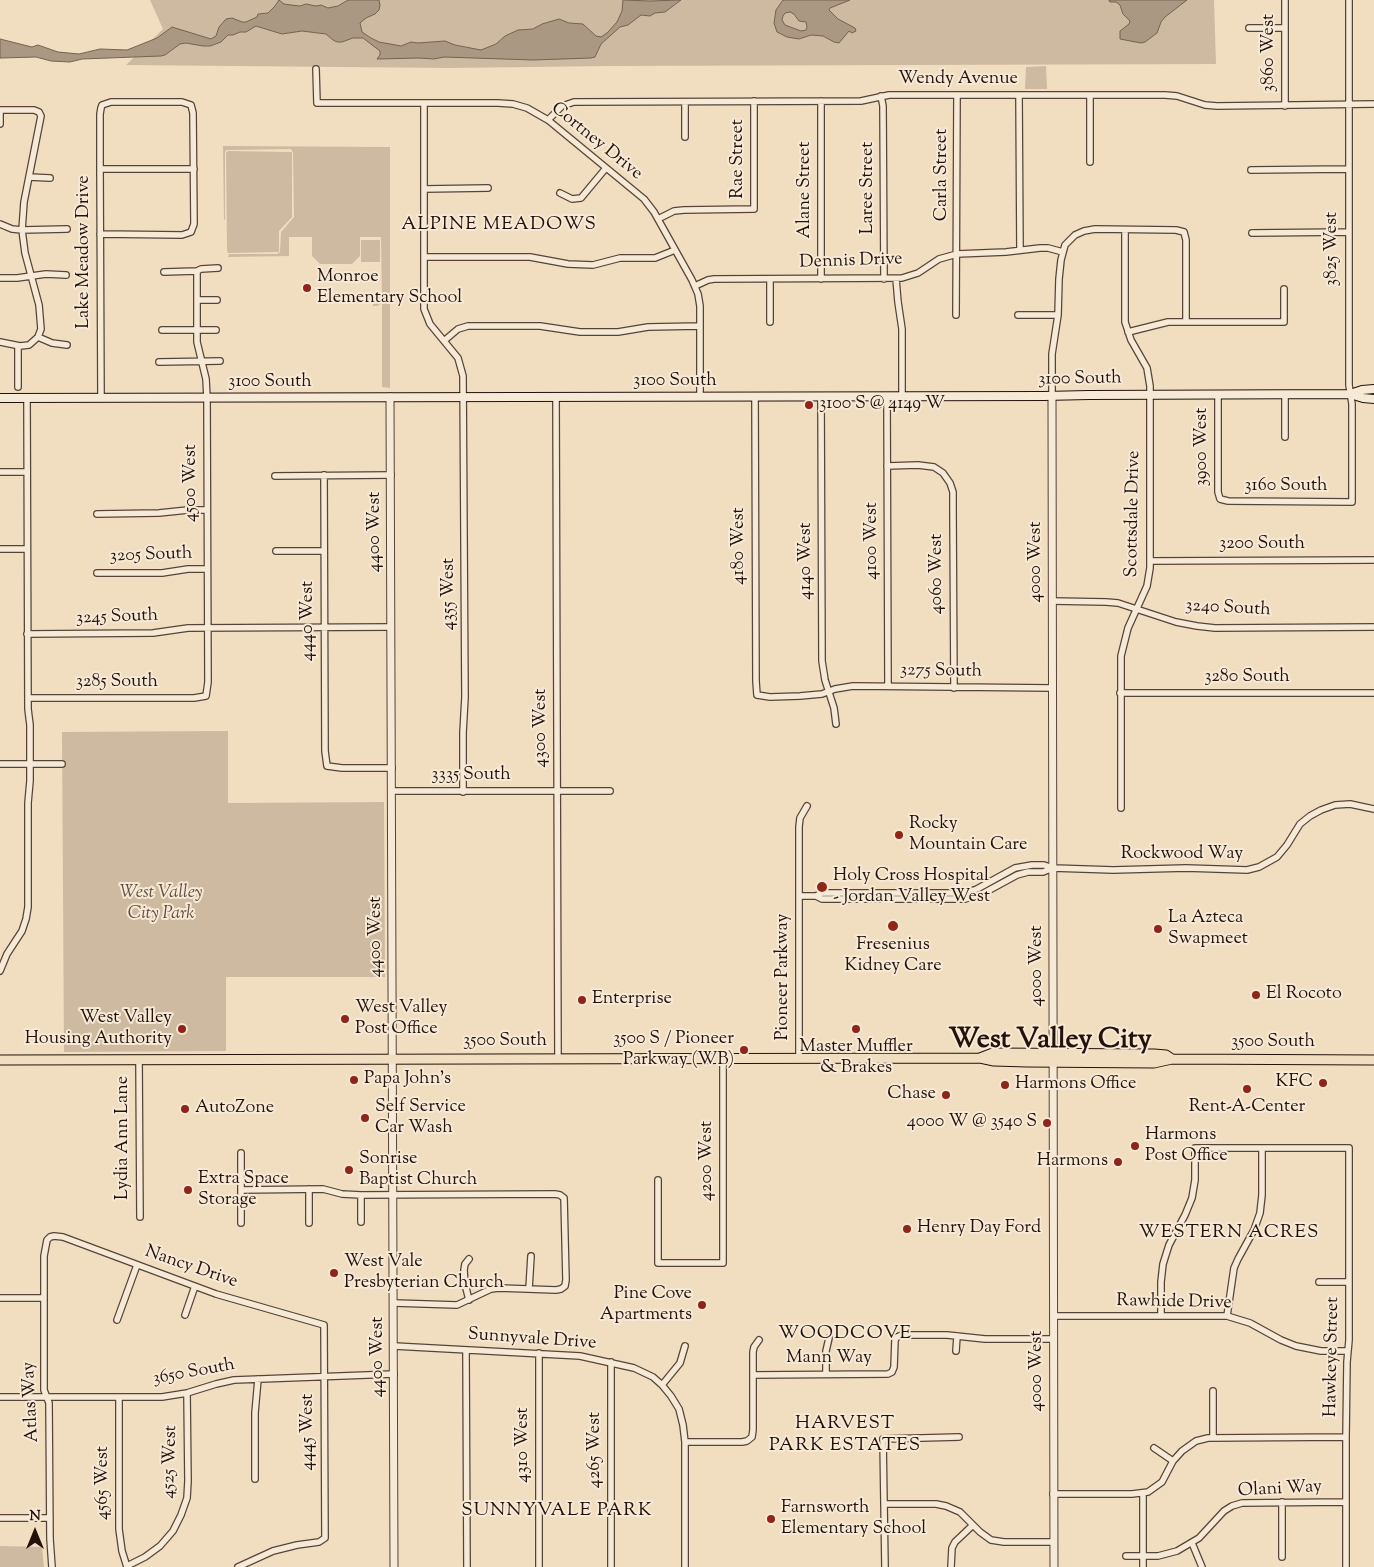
<!DOCTYPE html>
<style>
body{margin:0}
#map{position:relative;width:1374px;height:1567px;overflow:hidden;background:#f1ddc0;font-family:"Sorts Mill Goudy",serif}
canvas{display:block}
.north{position:absolute;left:10px;top:1507px;width:50px;height:50px;-webkit-text-stroke:4px #f6e9d6;paint-order:stroke;rotate:0deg;font-size:14px;font-weight:700;line-height:20px;text-align:center;color:#23110a}
.north::after{content:'';display:block;margin:auto;width:18px;height:22px;background:#23110a;clip-path:polygon(50% 0,100% 100%,50% 72%,0 100%)}
</style>
<div id="map">
<canvas width="1374" height="1567"></canvas>
<div class="north">N</div>
</div>
<script>
const context = document.querySelector('canvas').getContext('2d');
context.lineJoin = 'round';
function paint(path, color) { context.fillStyle = color; context.fill(path, 'evenodd'); }
const poly = rows => new Path2D(rows.map(r => 'M' + r).join(''));
function strokePath(path, color, width, dash) { context.strokeStyle = color; context.lineWidth = width; context.lineCap = dash ? 'butt' : 'round'; context.setLineDash(dash || []); context.stroke(path); }
function drawText(font, color, halo, rows, align = 'center') {
  context.font = font + ' "Sorts Mill Goudy",serif'; context.lineWidth = 4; context.setLineDash([]); context.textBaseline = 'middle'; context.strokeStyle = halo; context.fillStyle = color; for (const [text, x, y, turn = 0] of rows) {
    context.save(); context.translate(x, y); context.rotate((+turn || 0) * Math.PI / 180); context.textAlign = isNaN(turn) ? turn : align; if (halo) context.strokeText(text, 0, 0); context.fillText(text, 0, 0); context.restore();
  }
}
paint(poly([
 [150,0,1214,0,1216,64,608,66,450,68,126,65,163,29],
 [1046,66,1047,89,1025,89,1026,67],
 [223,146,390,147,390,388,382,387,382,303,377,306,373,306,373,299,376,297,382,299,381,237,360,237,360,256,352,264,320,264,312,256,312,237,289,237,289,256,228,257,229,254,277,254,280,252,281,232,294,217,293,153,291,149,226,150,225,153,225,219,224,220],
 [228,151,292,152,292,217,279,231,279,252,228,253,227,251,226,153],
 [361,240,380,240,380,262,361,262],
 [228,731,228,803,384,802,385,977,226,977,226,1051,64,1052,62,732],
 [0,1546,42,1547,44,1567,0,1567]
]), '#cebaa1');
const water = poly([
 [279,0,284,4,291,5,300,6,306,4,316,6,321,5,328,8,338,6,348,0,379,0,380,5,379,10,375,14,366,18,360,23,362,32,371,38,379,42,401,46,411,42,418,43,445,41,455,45,481,50,496,44,505,36,518,30,533,29,542,24,559,19,569,23,583,24,596,36,601,37,607,33,617,22,622,11,623,0,650,1,681,0,665,12,655,13,650,16,641,15,628,25,620,27,601,44,595,57,591,58,533,60,444,57,434,59,419,58,377,59,380,55,380,51,363,38,353,38,342,42,337,42,333,40,326,34,302,31,282,34,256,26,246,32,240,32,233,35,228,35,221,42,210,46,203,46,186,43,180,44,165,55,161,56,82,59,70,62,51,61,36,57,0,58,0,39,32,47,38,45,58,52,79,54,100,49,127,50,157,38,172,27,211,39,216,36,219,27,226,19,232,18,242,22,246,22,257,17,258,14,268,13,275,6,279,0],
 [783,0,850,0,830,8,829,10,838,19,855,28,856,31,852,33,849,31,839,43,834,42,823,36,811,35,799,39,787,37,777,32,774,23,776,10,783,0],
 [790,12,794,14,799,21,806,22,807,27,806,30,801,31,785,25,782,20,783,16,785,13,790,12],
 [1109,0,1187,0,1165,17,1161,22,1157,33,1145,42,1141,43,1120,39,1120,31,1129,24,1130,21,1123,14,1120,5,1116,2,1110,2,1109,0]
]);
paint(water, '#ab9882');
strokePath(water, '#756252', 1);
const minor = poly([
 [1285,0,1285,106],
 [1249,28,1285,28],
 [316,69,317,103,498,103,513,104,527,108,548,120,644,199,654,212,692,280,698,294,700,306,700,397],
 [1019,95,1020,250],
 [881,96,883,106,884,279],
 [821,101,821,279],
 [685,102,685,137],
 [424,103,424,309,430,324,458,358,463,376,465,697,463,733,463,792],
 [0,110,34,110,39,112,41,116,24,202,22,230,25,253,39,305,41,329,38,337,29,345,20,346,0,342],
 [548,120,562,106,574,102,861,101,889,95,1165,95,1177,96,1205,105,1217,106,1374,104],
 [0,124,0,110],
 [1090,162,1090,95],
 [100,169,194,169],
 [1251,170,1348,169],
 [29,177,50,178],
 [424,189,488,188],
 [560,193,572,199,581,198,606,168],
 [658,219,674,211,684,210,754,209,754,101],
 [0,224,12,229,22,230,67,229],
 [1252,233,1348,232],
 [100,234,182,235,191,232,194,224,193,113,191,105,182,102,111,102,102,105,101,108,100,114,100,169,101,398],
 [424,257,530,257,568,264,593,265,620,258,655,258,675,250],
 [164,272,197,271,201,269,218,268],
 [0,278,17,278,46,274,66,275],
 [896,279,898,302,902,329,902,396],
 [695,286,708,280,714,279,902,278,918,273,939,259,957,254,1006,252,1040,248,1048,248,1063,252],
 [197,300,217,300],
 [956,315,957,95],
 [1018,315,1058,315],
 [770,322,770,279],
 [162,330,216,330],
 [1128,332,1168,322,1284,322,1284,289],
 [38,337,52,343,67,345],
 [445,340,458,329,468,326,540,326,580,332,618,332,648,327,700,326],
 [18,346,18,387],
 [159,362,220,361],
 [1218,394,1218,492,1220,499,1228,501,1352,502,1352,404,1349,385,1349,0],
 [821,396,822,661,825,680,834,708,836,724],
 [887,396,888,686],
 [1052,396,1052,354,1058,315,1059,279,1061,260,1065,245,1075,235,1084,231,1095,229,1176,230,1184,232,1186,240,1186,322],
 [556,397,558,1059],
 [755,397,756,681,757,695,770,697,800,696,822,694,835,689,853,686,1052,688],
 [1285,437,1285,394],
 [887,466,918,465,934,467,943,473,950,483,953,492,953,513,954,688],
 [0,472,27,472],
 [324,475,325,751,327,766,342,768,392,768],
 [275,476,391,475],
 [97,514,159,513,188,510,207,510],
 [0,549,27,549],
 [276,551,324,551],
 [1150,561,1374,560],
 [97,573,162,573,188,569,207,569],
 [1052,601,1106,602,1118,603,1176,622,1197,626,1215,628,1374,627],
 [27,634,153,633,188,628,391,627],
 [1120,693,1374,693],
 [28,698,194,698,206,696,208,682,207,398,206,379,197,342,197,271],
 [0,764,62,764],
 [392,791,610,791],
 [1121,808,1121,656,1128,628,1147,586,1150,568,1150,386,1147,368,1131,340,1125,322,1125,230],
 [799,896,816,896,822,893,965,893,977,889,1015,868,1032,865,1044,865,1053,868,1113,870,1186,868,1247,870,1259,867,1277,857,1287,845,1300,824,1310,816,1321,810,1335,805,1350,804,1374,809],
 [816,896,822,899,965,899,982,894,1017,875,1028,872,1043,872,1053,868],
 [0,971,7,954,22,931,26,919,28,907,28,803,30,781,30,725,28,709,27,398],
 [799,1058,799,827,800,818,807,806],
 [139,1060,140,1217],
 [241,1153,241,1223],
 [658,1180,658,1263,723,1263,723,1058],
 [309,1189,309,1223],
 [241,1190,323,1189,342,1194,361,1195,555,1194,560,1195,564,1198,566,1280,565,1286,561,1289,556,1290,499,1288,491,1289,457,1305,394,1303],
 [361,1195,361,1222],
 [1319,1282,1349,1282],
 [529,1289,531,1256],
 [0,1298,44,1298],
 [469,1300,465,1284,464,1270,465,1264,469,1259],
 [185,1315,195,1286],
 [1053,1316,1227,1316,1250,1323,1281,1340,1296,1346,1321,1351,1348,1351],
 [1161,1316,1161,1282,1163,1264,1169,1245,1185,1215,1192,1198,1195,1180,1195,1148,1349,1148,1349,1340,1347,1362,1346,1437,1346,1567],
 [1227,1316,1234,1268,1238,1259,1254,1230,1260,1213,1262,1195,1262,1148],
 [117,1320,137,1265],
 [394,1346,580,1356,634,1368,653,1377,662,1385,671,1396,679,1409,683,1425,685,1442,685,1567],
 [466,1350,467,1567],
 [956,1351,957,1336],
 [539,1353,539,1567],
 [826,1374,826,1351,829,1338],
 [753,1375,888,1374,892,1372,894,1367,895,1340,897,1337,902,1335,947,1335,985,1339,1053,1339],
 [662,1385,680,1363,685,1346],
 [1213,1391,1213,1437],
 [0,1397,162,1397,187,1393,216,1384,234,1380,394,1374],
 [119,1397,119,1529,122,1551,127,1567],
 [685,1442,742,1442,747,1441,752,1437,753,1430,753,1352,754,1347,759,1340],
 [1154,1448,1173,1461],
 [255,1479,255,1413,258,1379],
 [1143,1493,1143,1567],
 [1053,1494,1132,1494,1148,1492,1162,1482,1173,1461,1182,1451,1196,1441,1208,1438,1346,1437],
 [885,1504,936,1504,946,1506,960,1512,980,1532,991,1540,1004,1542,1054,1542],
 [0,1518,50,1518],
 [1192,1543,1202,1567],
 [1126,1556,1158,1556,1177,1551,1199,1538,1224,1511,1232,1506,1242,1503,1346,1502],
 [1282,1557,1282,1502],
 [127,1566,145,1557,160,1546,173,1531,181,1515,187,1498,188,1481,187,1393],
 [52,1567,50,1539,49,1403,44,1390,44,1256,47,1240,50,1237,54,1236,63,1237,216,1294,324,1325,325,1538,319,1542,297,1545,273,1551,238,1567],
 [611,1567,611,1362],
 [885,1567,883,1439,959,1437],
 [951,1567,952,1548,955,1542,973,1525]
]);
const tertiary = poly([
 [1052,396,1054,1567],
 [390,397,394,1567]
]);
const secondary = poly([
 [1350,394,1362,390,1374,389],
 [0,398,1044,396,1089,395,1350,394,1363,398,1374,399]
]);
const primary = poly([
 [980,1058,993,1053,1154,1054,1166,1055,1172,1059],
 [0,1060,980,1058,994,1061,1027,1062,1154,1063,1172,1059,1374,1060]
]);
strokePath(minor, '#564438', 8);
strokePath(tertiary, '#564438', 9);
strokePath(secondary, '#23110a', 10);
strokePath(primary, '#23110a', 11);
strokePath(minor, '#f6e9d6', 5.5);
strokePath(tertiary, '#f6e9d6', 7);
strokePath(secondary, '#f6e9d6', 8);
strokePath(primary, '#f1ddc0', 9);
for (const [x, y, r, color] of [
 [307,288,5,"#8f2418"],
 [809,405,5,"#8f2418"],
 [899,835,5,"#8f2418"],
 [822,887,6,"#8f2418"],
 [893,926,6,"#8f2418"],
 [1158,929,5,"#8f2418"],
 [1256,995,5,"#8f2418"],
 [582,1000,5,"#8f2418"],
 [345,1019,5,"#8f2418"],
 [182,1029,5,"#8f2418"],
 [856,1029,5,"#8f2418"],
 [744,1050,5,"#8f2418"],
 [354,1080,5,"#8f2418"],
 [1323,1083,5,"#8f2418"],
 [1005,1085,5,"#8f2418"],
 [1247,1089,5,"#8f2418"],
 [946,1095,5,"#8f2418"],
 [185,1109,5,"#8f2418"],
 [365,1118,5,"#8f2418"],
 [1047,1123,5,"#8f2418"],
 [1135,1146,5,"#8f2418"],
 [1118,1162,5,"#8f2418"],
 [349,1170,5,"#8f2418"],
 [188,1190,5,"#8f2418"],
 [907,1229,5,"#8f2418"],
 [334,1273,5,"#8f2418"],
 [702,1305,5,"#8f2418"],
 [771,1519,5,"#8f2418"]
]) { const dot = new Path2D(); dot.arc(x, y, r, 0, 2 * Math.PI); context.fillStyle = color; context.fill(dot); strokePath(dot, '#f6e9d6', 2); }
drawText('18px', '#23110a', '#f6e9d6', [
 ["3860 West",1270,53,-90],
 ["Wendy Avenue",958,80],
 ["Cortney Drive",596,142,39],
 ["Rae Street",739,159,-90],
 ["Carla Street",943,175,-90],
 ["Laree Street",869,188,-90],
 ["Alane Street",806,190,-90],
 ["3825 West",1333,249,-90],
 ["Lake Meadow Drive",85,252,-90],
 ["Dennis Drive",851,262,-2],
 ["3100 South",1080,380,-1],
 ["3100 South",675,382],
 ["3100 South",270,383],
 ["3900 West",1203,447,-90],
 ["4500 West",192,483,-90],
 ["3160 South",1286,487],
 ["Scottsdale Drive",1134,514,-89],
 ["4400 West",376,532,-90],
 ["4100 West",873,541,-90],
 ["3200 South",1262,545],
 ["4180 West",740,546,-90],
 ["3205 South",151,556,-2],
 ["4140 West",807,561,-90],
 ["4000 West",1037,562,-90],
 ["4060 West",938,574,-90],
 ["4355 West",450,594,-90],
 ["3240 South",1228,609,3],
 ["3245 South",117,618,-2],
 ["4440 West",309,621,-90],
 ["3275 South",941,672,1],
 ["3280 South",1247,678],
 ["3285 South",117,683],
 ["4300 West",542,728,-90],
 ["3335 South",471,776],
 ["Rockwood Way",1182,855],
 ["4400 West",377,937,-90],
 ["4000 West",1038,966,-90],
 ["Pioneer Parkway",784,977,-90],
 ["3500 South",505,1042],
 ["3500 South",1273,1043],
 ["Lydia Ann Lane",124,1138,-90],
 ["4200 West",708,1161,-90],
 ["Nancy Drive",191,1268,19],
 ["Rawhide Drive",1174,1303,1],
 ["Sunnyvale Drive",532,1340,4],
 ["4400 West",379,1357,-90],
 ["Hawkeye Street",1333,1357,-89],
 ["Mann Way",829,1359],
 ["4000 West",1038,1371,-90],
 ["3650 South",194,1373,-10],
 ["Atlas Way",32,1402,-93],
 ["4445 West",309,1432,-90],
 ["4310 West",524,1445,-90],
 ["4265 West",596,1450,-90],
 ["4525 West",171,1462,-88],
 ["4565 West",104,1483,-90],
 ["Olani Way",1280,1490,-3]
]);
drawText('18px', '#23110a', '#f6e9d6', [
 ["Monroe",317,278],
 ["Elementary School",317,299],
 ["3100 S @ 4149 W",819,405],
 ["Rocky",909,825],
 ["Mountain Care",909,846],
 ["Holy Cross Hospital",833,877],
 ["- Jordan Valley West",833,898],
 ["La Azteca",1168,919],
 ["Swapmeet",1168,940],
 ["Fresenius",893,946,"center"],
 ["Kidney Care",893,967,"center"],
 ["El Rocoto",1266,995],
 ["Enterprise",592,1000],
 ["West Valley",355,1009],
 ["Post Office",355,1030],
 ["West Valley",172,1019,"right"],
 ["Housing Authority",172,1040,"right"],
 ["3500 S / Pioneer",734,1040,"right"],
 ["Parkway (WB)",734,1061,"right"],
 ["Master Muffler",856,1048,"center"],
 ["& Brakes",856,1069,"center"],
 ["Papa John's",364,1080],
 ["KFC",1313,1083,"right"],
 ["Harmons Office",1015,1085],
 ["Chase",936,1095,"right"],
 ["Self Service",375,1108],
 ["Car Wash",375,1129],
 ["Rent-A-Center",1247,1108,"center"],
 ["AutoZone",195,1109],
 ["4000 W @ 3540 S",1037,1123,"right"],
 ["Harmons",1145,1136],
 ["Post Office",1145,1157],
 ["Sonrise",359,1160],
 ["Baptist Church",359,1181],
 ["Harmons",1108,1162,"right"],
 ["Extra Space",198,1180],
 ["Storage",198,1201],
 ["Henry Day Ford",917,1229],
 ["West Vale",344,1263],
 ["Presbyterian Church",344,1284],
 ["Pine Cove",692,1295,"right"],
 ["Apartments",692,1316,"right"],
 ["Farnsworth",781,1509],
 ["Elementary School",781,1530]
], 'left');
drawText('italic 18px', '#5f4c3f', '#f6e9d6', [
 ["West Valley",161,894],
 ["City Park",161,915]
]);
context.letterSpacing = '1px';
drawText('19px', '#23110a', '#f6e9d6', [
 ["ALPINE MEADOWS",499,226],
 ["WESTERN ACRES",1229,1234],
 ["WOODCOVE",845,1335],
 ["HARVEST",845,1425],
 ["PARK ESTATES",845,1447],
 ["SUNNYVALE PARK",557,1512]
]);
context.letterSpacing = '0px';
drawText('bold 28px', '#23110a', '#f6e9d6', [
 ["West Valley City",1050,1042]
]);
</script>
